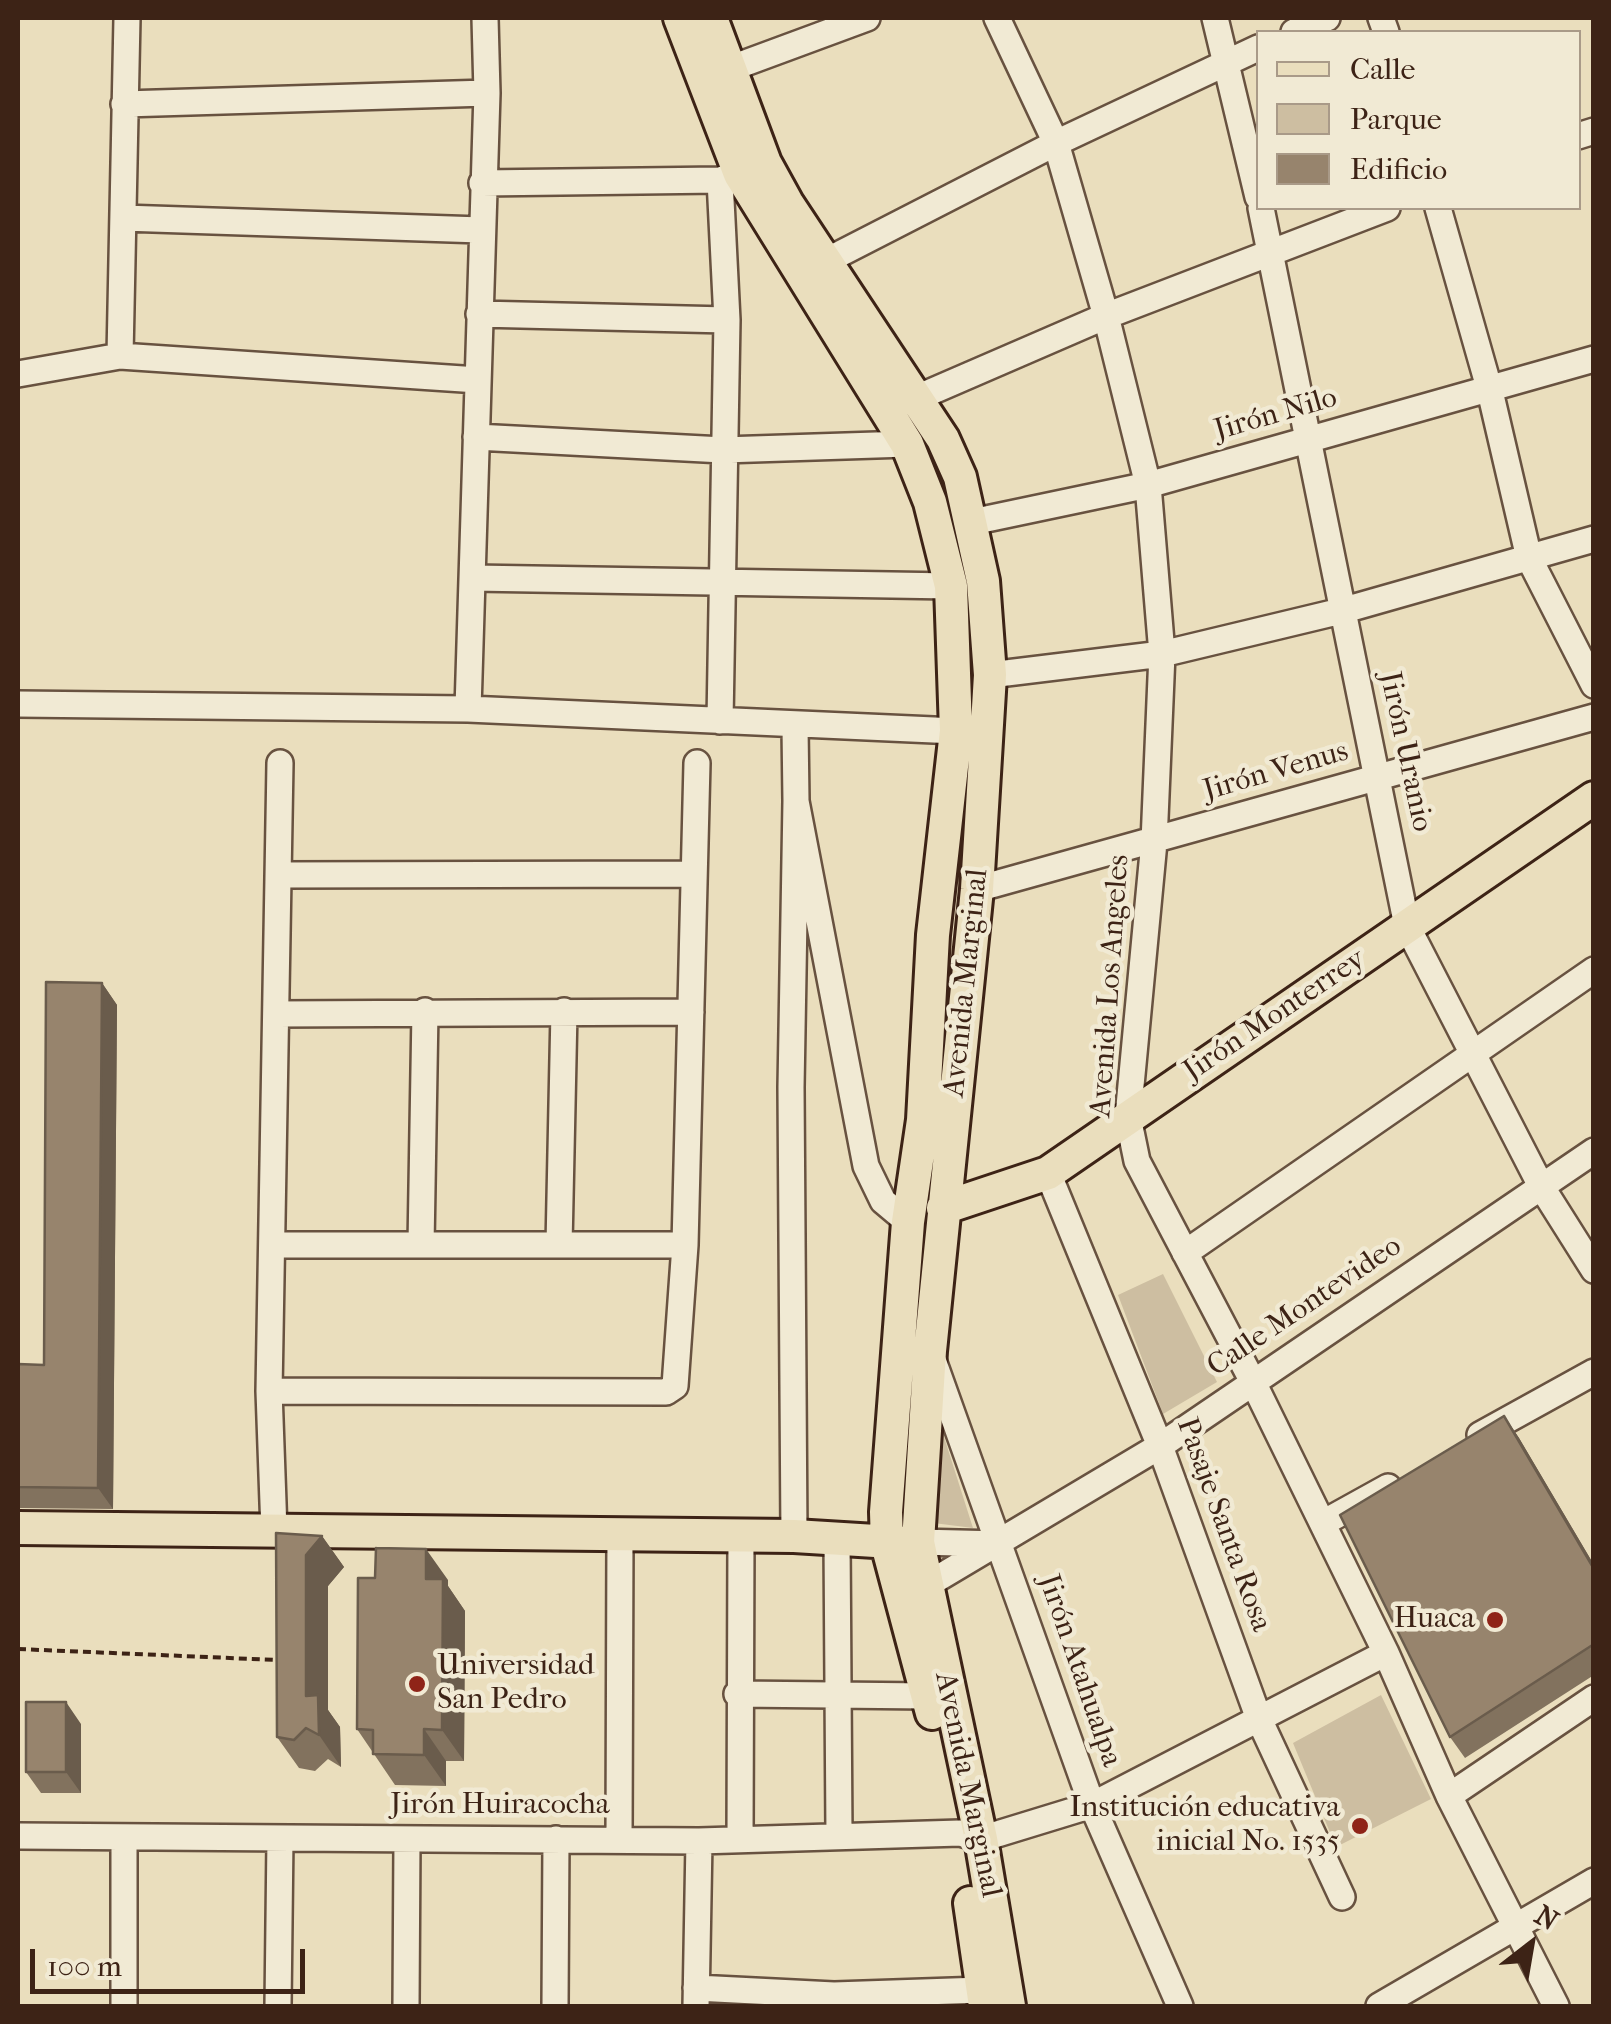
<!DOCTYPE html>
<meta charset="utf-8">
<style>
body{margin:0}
#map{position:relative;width:1611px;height:2024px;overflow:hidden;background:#eadebd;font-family:"IM FELL French Canon",serif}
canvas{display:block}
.frame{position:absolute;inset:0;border:20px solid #3d2316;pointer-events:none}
.legend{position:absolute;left:1256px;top:30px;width:325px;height:180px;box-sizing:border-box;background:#f1ead4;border:2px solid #a99a88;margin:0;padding:12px 18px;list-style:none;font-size:30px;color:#3d2316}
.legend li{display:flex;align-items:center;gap:20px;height:50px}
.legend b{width:50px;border:2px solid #a99a88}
.north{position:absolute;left:1481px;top:1894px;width:100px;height:100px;-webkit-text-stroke:8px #f1ead4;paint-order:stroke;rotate:31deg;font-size:28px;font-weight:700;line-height:40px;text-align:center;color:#3d2316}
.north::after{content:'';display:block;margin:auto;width:35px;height:45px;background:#3d2316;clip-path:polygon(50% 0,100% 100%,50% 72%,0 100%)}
.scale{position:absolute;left:30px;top:1949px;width:275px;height:45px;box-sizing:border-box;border:5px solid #3d2316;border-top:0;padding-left:12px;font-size:30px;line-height:35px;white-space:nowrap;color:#3d2316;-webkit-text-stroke:8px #f1ead4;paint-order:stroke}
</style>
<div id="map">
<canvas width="1611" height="2024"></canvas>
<div class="frame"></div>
<ul class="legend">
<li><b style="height:12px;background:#eadebd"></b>Calle</li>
<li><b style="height:28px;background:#cdbea1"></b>Parque</li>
<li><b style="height:28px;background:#97846d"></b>Edificio</li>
</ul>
<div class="north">N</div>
<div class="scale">100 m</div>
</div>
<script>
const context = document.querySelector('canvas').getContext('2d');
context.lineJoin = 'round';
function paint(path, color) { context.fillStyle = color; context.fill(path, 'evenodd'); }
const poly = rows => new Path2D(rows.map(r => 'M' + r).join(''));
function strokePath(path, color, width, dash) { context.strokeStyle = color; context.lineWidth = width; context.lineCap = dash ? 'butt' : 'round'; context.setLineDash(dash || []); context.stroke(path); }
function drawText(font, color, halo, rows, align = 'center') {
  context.font = font + ' "IM FELL French Canon",serif'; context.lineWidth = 9; context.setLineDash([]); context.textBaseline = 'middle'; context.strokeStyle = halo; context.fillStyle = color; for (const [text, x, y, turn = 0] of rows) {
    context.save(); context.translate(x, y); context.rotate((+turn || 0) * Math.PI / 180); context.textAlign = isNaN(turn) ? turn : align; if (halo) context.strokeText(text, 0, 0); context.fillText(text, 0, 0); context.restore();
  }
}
paint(poly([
 [1163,1274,1217,1382,1163,1414,1118,1295],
 [930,1393,973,1528,918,1521],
 [1381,1695,1431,1799,1336,1847,1293,1743]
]), '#cdbea1');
const minor = poly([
 [997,18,1056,143,1106,316,1148,485,1162,654,1154,842,1128,1117,1137,1161,1253,1382,1386,1653,1449,1796,1556,2006],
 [1215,18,1258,197],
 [1381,18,1386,32],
 [1294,32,1327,18],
 [729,69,867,18],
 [124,104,487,93],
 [1578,136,1594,131],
 [482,183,720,180,736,175],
 [1261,208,1407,926,1541,1186,1594,1270],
 [1438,208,1490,391,1529,558,1594,685],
 [123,218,481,230],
 [826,261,1056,143,1258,48],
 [479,314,727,320],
 [120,356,127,18],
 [18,374,120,356,478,380],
 [919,397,1106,316,1387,208],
 [476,437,723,450,907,444],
 [972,522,1148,485,1594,359],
 [473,578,951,586],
 [990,675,1162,654,1341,611,1594,539],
 [18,704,468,709,956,731],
 [468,709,487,93,485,18],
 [720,721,727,320,720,180],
 [795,727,796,801,866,1166,883,1201,908,1222],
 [281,875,694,874],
 [977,889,1594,717],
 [276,1014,691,1012],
 [1048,1173,1160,1446,1259,1719,1342,1897],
 [274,1245,685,1245],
 [421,1245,425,1011],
 [559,1245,564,1011],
 [1185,1253,1594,970],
 [933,1360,1092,1805,1180,2006],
 [269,1391,666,1392,675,1386,685,1245,697,763],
 [1480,1435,1594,1372],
 [1323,1523,1388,1487],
 [274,1531,269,1391,280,763],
 [794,1536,791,1087,796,801],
 [837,1539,839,1836],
 [918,1542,1000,1544],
 [915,1592,1160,1446,1594,1151],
 [737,1694,928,1696],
 [1449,1796,1594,1698],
 [18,1836,699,1841,960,1833,981,1839,1092,1805,1386,1653],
 [124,1837,124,2006],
 [619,1839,620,1534],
 [740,1839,741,1535],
 [696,1988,834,1995,982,1990],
 [278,2006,280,1838],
 [406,2006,407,1839],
 [555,2006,556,1839],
 [696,2006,699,1841],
 [1379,2006,1594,1881]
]);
const major = poly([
 [680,18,740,174,907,444,930,502,951,586,956,731,933,935,923,1120,908,1222,886,1512,887,1544,932,1713],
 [711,18,765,163,787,203,943,439,960,477,983,581,990,675,977,889,930,1351,918,1542,981,1839,1009,2006],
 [943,1208,1048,1173,1594,798],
 [18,1528,794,1536,908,1543],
 [970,1903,985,2006]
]);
strokePath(minor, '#685240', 30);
strokePath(major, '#3d2316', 38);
strokePath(poly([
 [18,1649,277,1660]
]), '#3d2316', 4, [8, 5]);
strokePath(minor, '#f1ead4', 25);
strokePath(major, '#eadebd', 32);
paint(poly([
 [102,983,117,1005,113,1509,18,1508,18,1364,44,1365],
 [1504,1416,1519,1438,1594,1565,1594,1675,1465,1758,1450,1737],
 [322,1536,344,1567,328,1586,328,1710,340,1727,341,1767,328,1759,315,1771,299,1768,277,1737],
 [375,1578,448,1580,448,1586,465,1611,464,1761,446,1761,446,1786,395,1785,357,1729],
 [81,1724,81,1793,41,1793,26,1772]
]), '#82725e');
paint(poly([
 [102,983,117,1005,113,1509,98,1488],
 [1504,1416,1519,1438,1594,1565,1594,1569],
 [322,1536,344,1567,328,1586,328,1710,340,1727,341,1767,319,1735,306,1696,306,1555],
 [426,1549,448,1580,448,1586,465,1611,464,1761,442,1730,426,1579],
 [66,1702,81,1724,81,1793,66,1772],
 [424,1729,446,1761,446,1786,424,1755]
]), '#6a5c4c');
const building = poly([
 [46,982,102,983,98,1488,18,1487,18,1364,44,1365,46,982],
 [1504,1416,1594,1569,1594,1644,1450,1737,1340,1515,1504,1416],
 [276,1533,322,1536,306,1555,306,1696,318,1695,319,1735,306,1728,294,1740,277,1737,276,1533],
 [376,1548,426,1549,426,1579,443,1579,442,1730,424,1729,424,1755,373,1754,373,1730,357,1729,358,1578,375,1578,376,1548],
 [26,1702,66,1702,66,1772,26,1772,26,1702]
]);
paint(building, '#97846d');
strokePath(building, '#6a5c4c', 2.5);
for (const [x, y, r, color] of [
 [1495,1620,10,"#8f2418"],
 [417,1684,10,"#8f2418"],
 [1360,1826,10,"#8f2418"]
]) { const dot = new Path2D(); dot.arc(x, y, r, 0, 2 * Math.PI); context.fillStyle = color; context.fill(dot); strokePath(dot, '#f1ead4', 4); }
drawText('30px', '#3d2316', '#f1ead4', [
 ["Jirón Nilo",1276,415,-16],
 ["Jirón Uranio",1405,752,78],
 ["Jirón Venus",1276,772,-16],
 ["Avenida Marginal",967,983,-84],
 ["Avenida Los Angeles",1111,986,-86],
 ["Jirón Monterrey",1275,1016,-34],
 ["Calle Montevideo",1305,1307,-34],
 ["Pasaje Santa Rosa",1223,1525,70],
 ["Jirón Atahualpa",1079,1671,71],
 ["Avenida Marginal",967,1785,78],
 ["Jirón Huiracocha",500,1806]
]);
drawText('30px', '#3d2316', '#f1ead4', [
 ["Huaca",1475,1620],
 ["Universidad",437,1667,"left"],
 ["San Pedro",437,1701,"left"],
 ["Institución educativa",1340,1809],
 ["inicial No. 1535",1340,1843]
], 'right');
</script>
